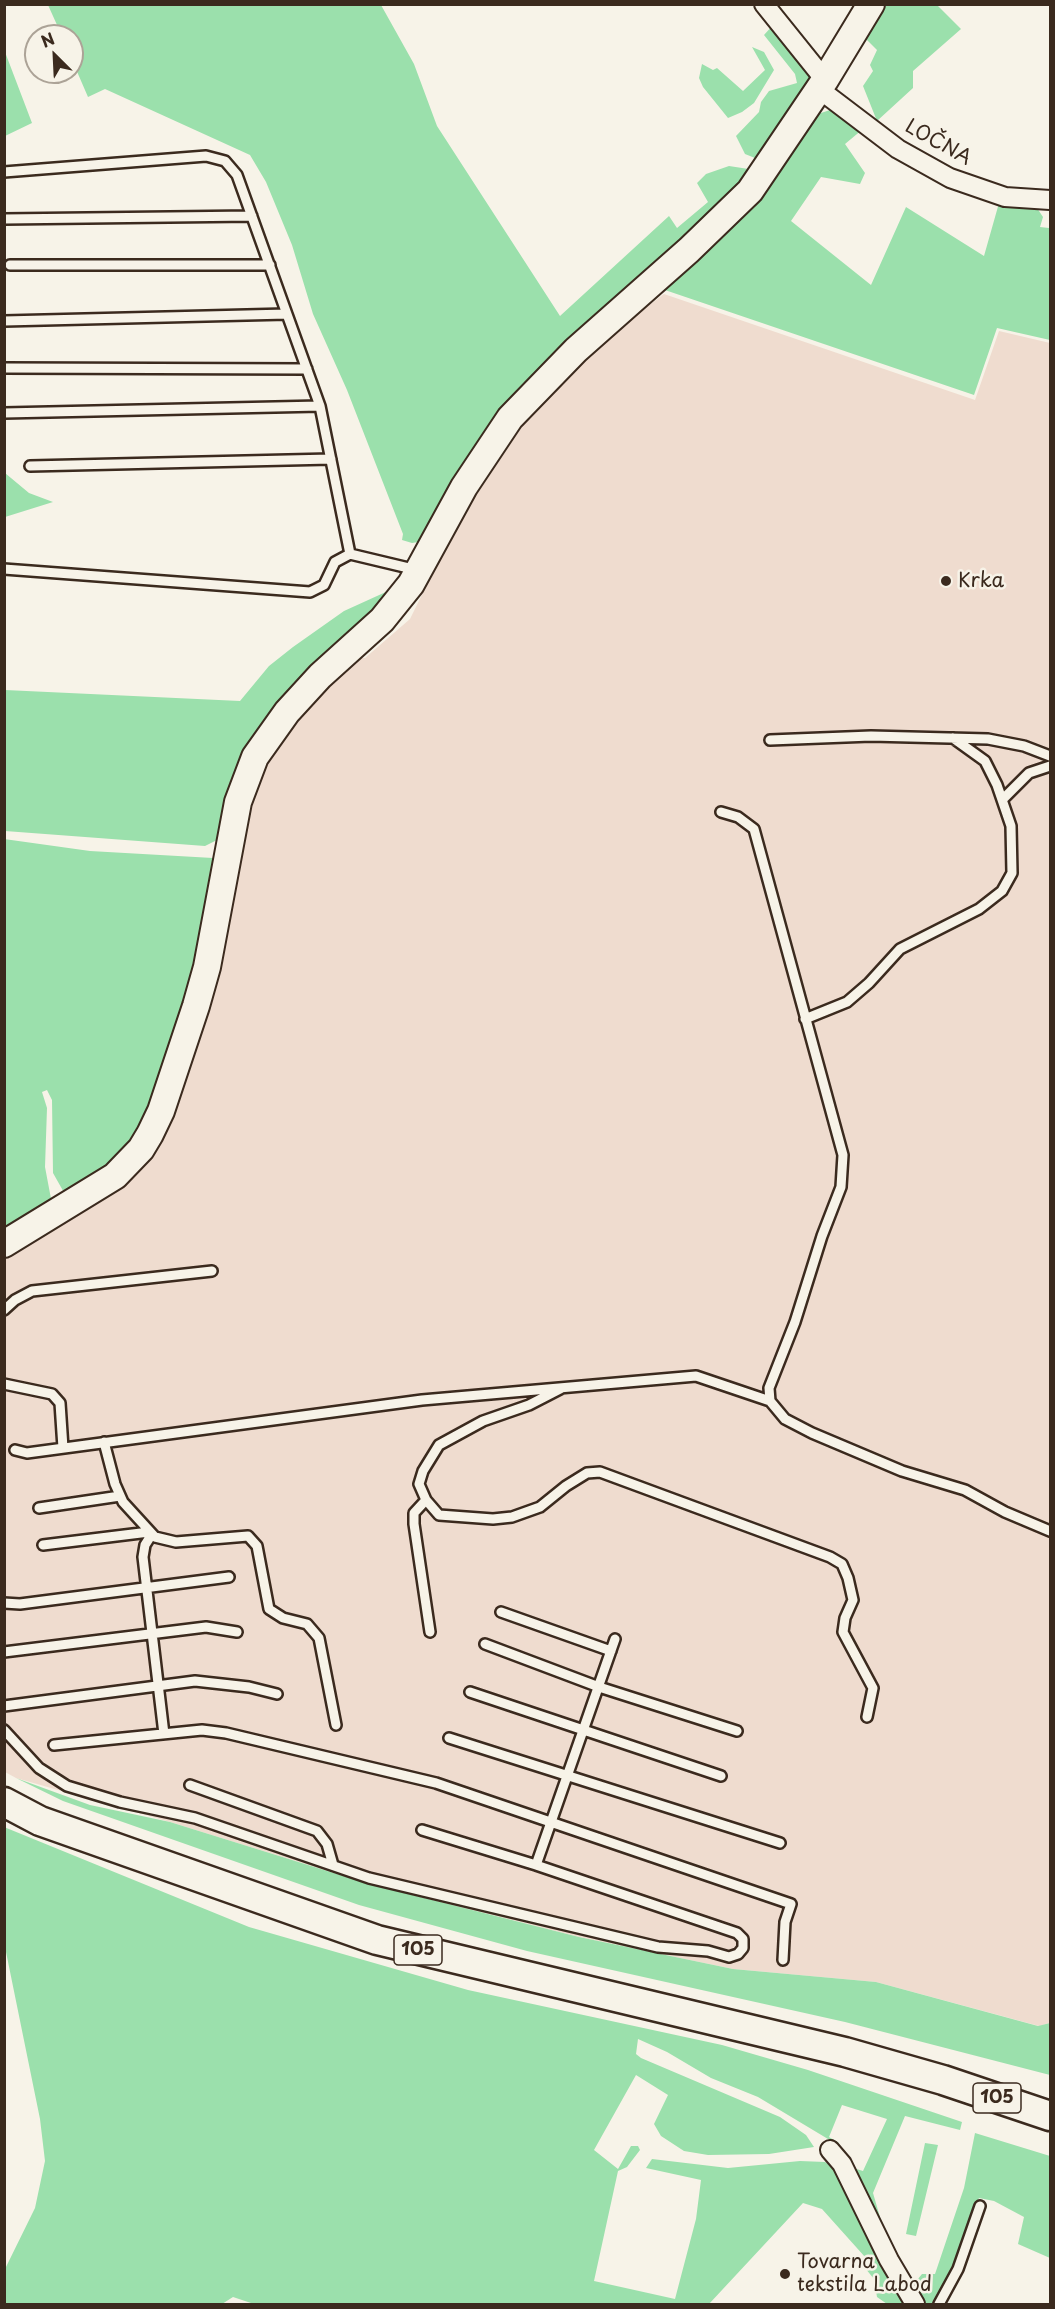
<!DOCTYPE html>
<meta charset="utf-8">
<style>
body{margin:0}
#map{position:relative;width:1055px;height:2309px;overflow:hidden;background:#f7f3e8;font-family:"Playpen Sans",sans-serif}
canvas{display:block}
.frame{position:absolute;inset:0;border:6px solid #3b2a1e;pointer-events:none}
.north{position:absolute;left:24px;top:24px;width:60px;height:60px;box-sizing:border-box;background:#f7f3e8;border:2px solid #aca397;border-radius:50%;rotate:336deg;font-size:16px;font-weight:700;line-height:24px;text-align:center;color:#3b2a1e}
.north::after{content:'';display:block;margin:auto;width:21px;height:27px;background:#3b2a1e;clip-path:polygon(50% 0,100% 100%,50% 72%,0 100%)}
</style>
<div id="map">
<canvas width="1055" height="2309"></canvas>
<div class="frame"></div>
<div class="north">N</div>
</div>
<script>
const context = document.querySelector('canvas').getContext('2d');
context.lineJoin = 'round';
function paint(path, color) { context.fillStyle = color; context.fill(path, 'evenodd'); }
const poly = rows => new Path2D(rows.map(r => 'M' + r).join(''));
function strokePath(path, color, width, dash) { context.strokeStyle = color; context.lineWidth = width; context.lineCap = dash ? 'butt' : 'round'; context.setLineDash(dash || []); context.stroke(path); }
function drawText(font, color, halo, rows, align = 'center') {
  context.font = font + ' "Playpen Sans",sans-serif'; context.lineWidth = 5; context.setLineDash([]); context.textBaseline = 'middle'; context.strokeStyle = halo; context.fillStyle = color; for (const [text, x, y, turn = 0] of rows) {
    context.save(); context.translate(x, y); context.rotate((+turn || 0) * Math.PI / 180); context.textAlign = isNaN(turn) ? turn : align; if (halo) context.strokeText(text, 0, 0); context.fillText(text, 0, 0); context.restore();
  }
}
paint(poly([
 [664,294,975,400,999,331,1050,343,1050,2023,1039,2026,876,1982,733,1969,579,1937,369,1884,170,1822,16,1778,5,1772,4,1257,81,1207,218,967,237,881,253,790,262,769,311,700,356,658,365,658,410,619,448,542,516,427,602,340]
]), '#efdccf');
paint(poly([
 [878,4,937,5,961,29,913,71,913,88,877,121,863,86,873,71,870,65,877,50,860,33],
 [48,5,381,5,414,64,437,126,560,316,669,216,677,228,708,202,697,183,706,174,729,166,755,170,614,309,424,541,412,543,402,540,403,534,347,390,313,314,292,245,266,182,250,155,105,89,88,97,72,60,72,36,62,36],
 [773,25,798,53,813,79,771,149,755,158,745,154,736,136,759,112,761,102,769,91,797,83,795,74,764,35],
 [752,47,764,52,774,70,754,103,742,112,728,118,703,87,699,78,702,64,713,70,717,68,743,91,765,70],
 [5,52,32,123,5,136,4,136],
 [833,109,863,129,845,144,865,173,860,184,821,177,791,221,871,285,906,207,984,256,999,203,1037,208,1043,217,1040,227,1049,228,1050,225,1050,340,997,328,974,395,659,288,815,115],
 [5,473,29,493,53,502,5,517],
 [388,591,383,603,226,805,217,840,205,846,5,831,5,690,240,701,269,666,293,647,344,611],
 [4,839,90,851,213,858,210,895,190,998,135,1146,66,1196,53,1173,52,1100,47,1090,42,1092,47,1108,45,1167,52,1204,4,1235],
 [16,1778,90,1805,170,1822,369,1884,579,1937,733,1969,876,1982,1038,2026,1050,2023,1050,2075,845,2022,527,1951,359,1905,63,1801],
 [4,1827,249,1927,468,1990,722,2045,808,2070,962,2122,960,2130,905,2116,873,2193,890,2252,850,2167,863,2171,887,2119,842,2105,829,2137,839,2143,838,2145,758,2097,711,2078,667,2052,638,2039,636,2054,641,2058,780,2117,806,2135,814,2147,769,2154,708,2155,684,2151,661,2136,654,2124,668,2095,636,2075,594,2150,618,2169,631,2146,638,2146,640,2150,627,2167,618,2171,594,2281,675,2299,696,2219,701,2180,646,2168,652,2159,728,2168,800,2161,825,2162,834,2168,908,2304,887,2304,877,2297,874,2279,865,2268,865,2257,822,2209,803,2203,709,2304,254,2304,233,2297,222,2304,5,2304,5,2269,35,2208,45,2161,40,2119,5,1947],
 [975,2133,1050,2156,1050,2258,1018,2244,1024,2217,994,2201,979,2198,952,2267,932,2304,922,2304,913,2285,922,2274,935,2274,964,2188],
 [925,2143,938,2145,916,2236,906,2234]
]), '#9be0ac');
const lane = poly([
 [4,172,206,156,225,161,237,175,320,406,350,554],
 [4,219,252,216],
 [10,265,270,265],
 [4,321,287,314],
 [4,368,307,369],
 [4,413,320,406],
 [30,466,331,459],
 [4,569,310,592,324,585,335,562,350,554,417,570],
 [770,740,871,736,988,739,1024,746,1050,756],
 [1003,799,1029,773,1050,766],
 [721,812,738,817,754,829,843,1155,841,1187,822,1236,795,1322,769,1388,770,1401,785,1419,812,1433,902,1471,965,1490,1005,1512,1050,1531],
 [805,1019,847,1002,869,983,900,949,979,909,1002,891,1012,873,1011,826,997,785,985,761,953,738],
 [4,1310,15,1300,32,1291,212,1271],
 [4,1384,52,1394,60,1403,63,1448],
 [562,1388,529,1405,483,1421,439,1445,423,1471,419,1484,426,1500,439,1515,493,1519,512,1517,540,1507,566,1486,587,1473,600,1472,830,1557,842,1564,848,1578,853,1600,845,1618,843,1632,873,1688,867,1717],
 [104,1442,115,1484,123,1502,155,1537,176,1542,248,1536,257,1546,269,1609,283,1618,307,1624,319,1638,336,1725],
 [15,1450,27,1453,422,1400,696,1376,770,1401],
 [426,1500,414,1513,414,1524,430,1632],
 [39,1508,120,1496],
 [152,1534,145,1545,143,1557,164,1734],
 [43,1545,149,1532],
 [4,1603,20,1604,229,1577],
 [501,1612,611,1651],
 [485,1644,599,1687,737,1731],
 [4,1652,206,1627,237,1632],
 [470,1692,721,1776],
 [4,1706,195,1681,249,1687,277,1694],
 [4,1730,39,1768,67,1786,120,1802,195,1818,369,1878,658,1947,708,1951,729,1957,738,1954,743,1948,743,1939,737,1933,536,1865],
 [449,1738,780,1843],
 [54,1745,202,1730,226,1733,436,1783,791,1904,785,1922,783,1960],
 [190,1785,317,1831,327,1844,333,1865],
 [422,1830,536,1865,615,1639],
 [939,2304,958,2269,980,2206]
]);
const street = poly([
 [764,4,825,80],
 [819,89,898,149,950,178,1005,197,1050,200],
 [830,2150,842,2164,889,2260,915,2304]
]);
const secondary = poly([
 [4,1244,115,1176,141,1149,150,1134,161,1111,196,1006,207,967,238,802,255,757,287,712,320,676,382,620,411,584,464,487,510,418,576,350,689,250,750,191,825,80,871,4]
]);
const primary = poly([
 [4,1802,40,1821,377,1940,845,2052,943,2080,1050,2116]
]);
strokePath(lane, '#3b2a1e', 14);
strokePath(street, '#3b2a1e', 22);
strokePath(secondary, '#3b2a1e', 30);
strokePath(primary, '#3b2a1e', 33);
strokePath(lane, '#f7f3e8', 9);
strokePath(street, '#f7f3e8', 18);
strokePath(secondary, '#f7f3e8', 26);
strokePath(primary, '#f7f3e8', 28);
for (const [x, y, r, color] of [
 [946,581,6,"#3b2a1e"],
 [785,2274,6,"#3b2a1e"]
]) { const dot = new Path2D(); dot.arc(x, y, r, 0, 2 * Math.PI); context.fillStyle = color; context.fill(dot); strokePath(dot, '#f7f3e8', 2); }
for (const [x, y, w] of [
 [418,1950,48],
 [997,2098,48]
]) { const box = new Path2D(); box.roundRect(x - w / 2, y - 15, w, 30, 4.5); context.fillStyle = '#f7f3e8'; context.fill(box); strokePath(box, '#3b2a1e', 1.5); }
drawText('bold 18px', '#3b2a1e', null, [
 ["105",418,1950],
 ["105",997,2098]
]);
drawText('20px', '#3b2a1e', '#f7f3e8', [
 ["LOČNA",938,143,29]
]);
drawText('20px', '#3b2a1e', '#f7f3e8', [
 ["Krka",958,581],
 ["Tovarna",797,2262],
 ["tekstila Labod",797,2285]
], 'left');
</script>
